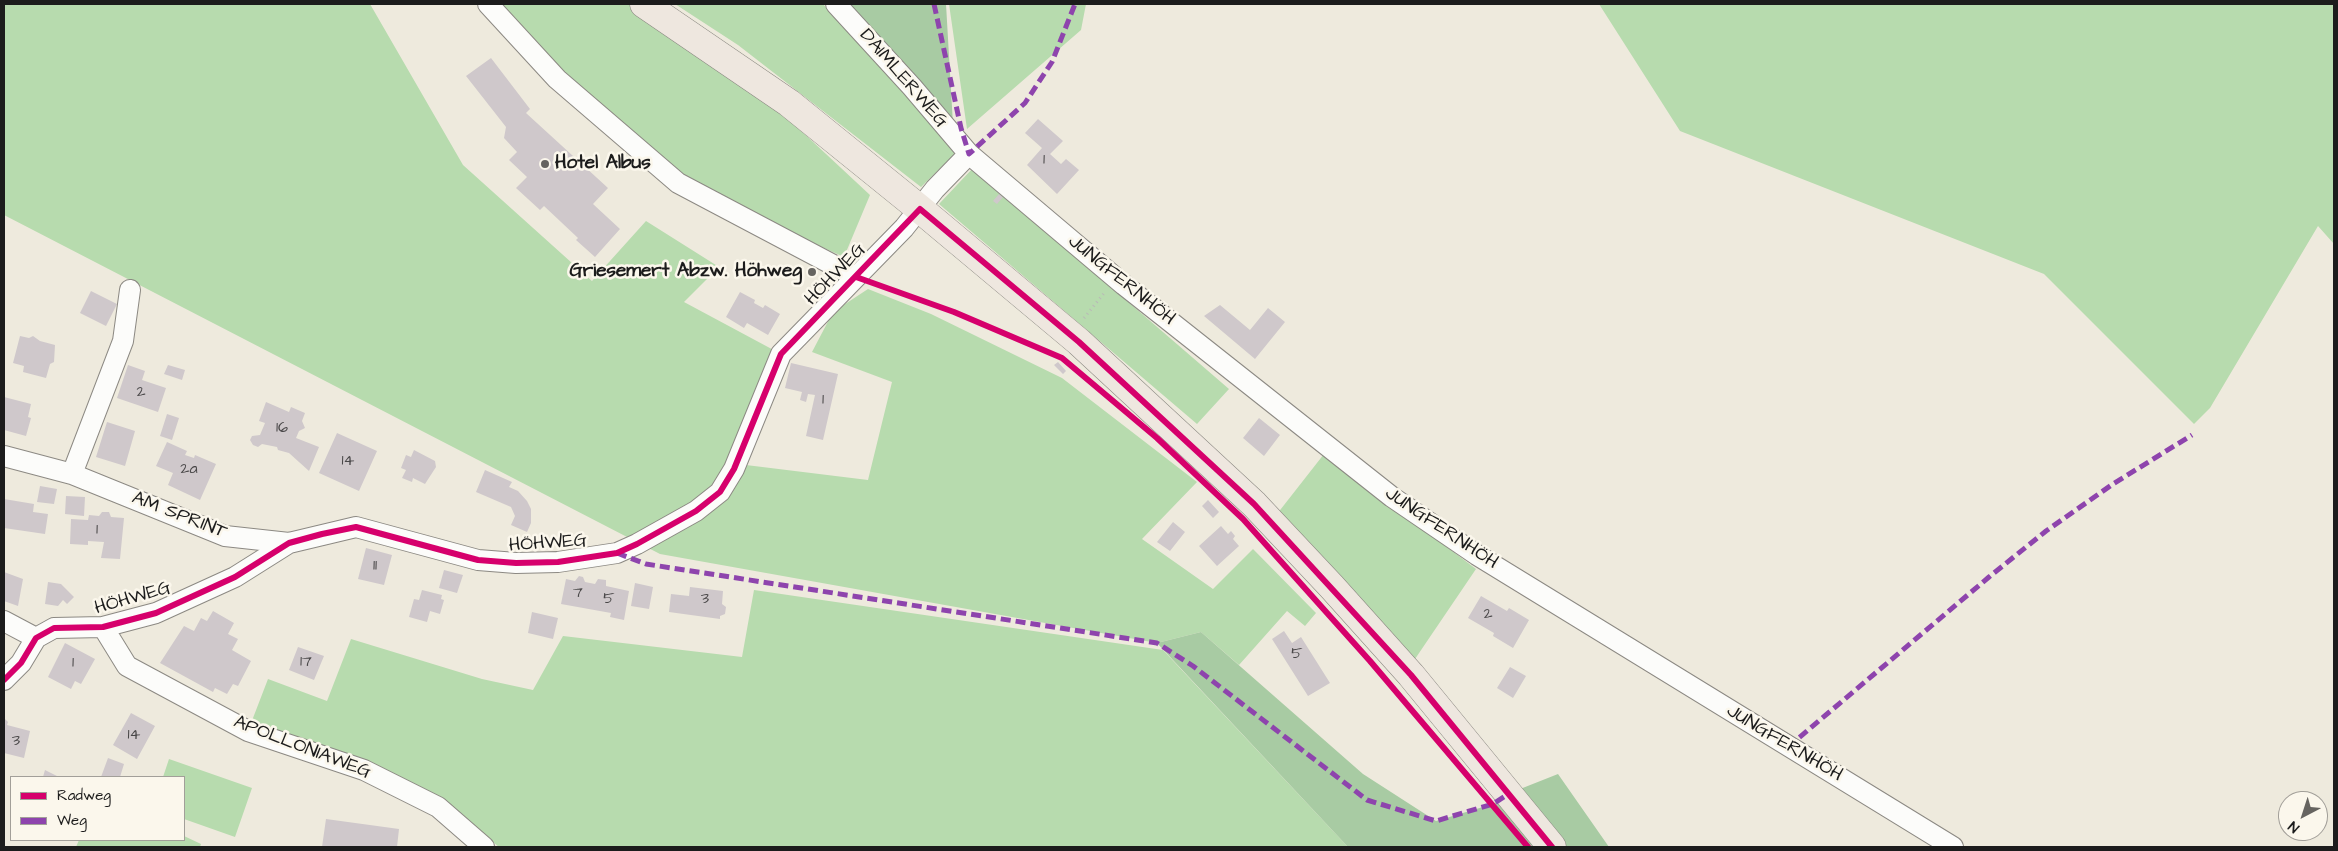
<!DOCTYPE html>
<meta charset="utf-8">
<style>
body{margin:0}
#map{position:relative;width:2338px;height:851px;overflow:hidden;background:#eeeadd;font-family:"Architects Daughter",sans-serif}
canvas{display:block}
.frame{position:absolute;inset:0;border:5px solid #1c1c1c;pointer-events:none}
.legend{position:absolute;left:10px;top:776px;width:175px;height:65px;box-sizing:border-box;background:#fbf7ec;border:1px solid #a29f99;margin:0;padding:6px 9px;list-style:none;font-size:15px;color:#1c1c1c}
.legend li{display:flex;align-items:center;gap:10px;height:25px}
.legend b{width:25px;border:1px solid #a29f99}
.north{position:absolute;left:2278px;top:791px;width:50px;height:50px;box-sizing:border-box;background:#fbf7ec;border:1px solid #a29f99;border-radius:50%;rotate:220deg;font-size:14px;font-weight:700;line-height:20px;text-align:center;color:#1c1c1c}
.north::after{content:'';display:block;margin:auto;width:18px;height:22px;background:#666460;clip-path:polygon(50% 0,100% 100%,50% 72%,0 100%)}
</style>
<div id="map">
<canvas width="2338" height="851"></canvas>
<div class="frame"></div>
<ul class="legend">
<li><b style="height:6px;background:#d6006c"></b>Radweg</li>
<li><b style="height:6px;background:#8e44ad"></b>Weg</li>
</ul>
<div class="north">N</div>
</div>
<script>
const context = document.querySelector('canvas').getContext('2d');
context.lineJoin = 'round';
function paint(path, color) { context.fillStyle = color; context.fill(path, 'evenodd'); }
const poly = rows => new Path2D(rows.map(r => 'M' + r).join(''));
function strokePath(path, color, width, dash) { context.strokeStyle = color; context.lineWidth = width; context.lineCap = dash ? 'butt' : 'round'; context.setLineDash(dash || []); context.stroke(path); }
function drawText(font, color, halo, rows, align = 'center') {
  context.font = font + ' "Architects Daughter",sans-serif'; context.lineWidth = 5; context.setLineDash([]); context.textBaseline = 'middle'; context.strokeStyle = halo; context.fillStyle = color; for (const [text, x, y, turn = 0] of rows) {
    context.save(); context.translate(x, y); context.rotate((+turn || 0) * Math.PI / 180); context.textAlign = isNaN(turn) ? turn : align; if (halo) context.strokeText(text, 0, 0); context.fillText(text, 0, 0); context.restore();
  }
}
paint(poly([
 [4,4,370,4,463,165,592,281,646,221,719,267,684,302,781,354,746,465,868,480,892,382,812,352,833,312,868,289,931,314,1062,378,1197,482,1142,539,1213,589,1253,549,1316,613,1305,626,1287,611,1239,665,1201,632,1157,643,660,554,4,215],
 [488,4,641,4,723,58,870,195,844,257,678,183],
 [675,4,823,4,957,152,921,187,738,45],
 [949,4,1086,4,1081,30,967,129],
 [1599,4,2334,4,2334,244,2318,226,2210,408,2194,424,2044,274,1680,131],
 [973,168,1229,389,1197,424,939,204],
 [1324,454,1476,569,1415,659,1277,514],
 [754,590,1163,650,1348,847,499,847,447,804,248,731,268,679,327,701,351,639,482,679,533,690,563,636,742,657],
 [169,759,252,788,235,837,184,819,184,777,163,777],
 [184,836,201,844,200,847,76,847,79,840,184,840]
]), '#b7dbae');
paint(poly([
 [838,4,946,4,954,142],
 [1201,632,1363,774,1436,821,1493,804,1510,793,1558,774,1609,847,1348,847,1157,643]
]), '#a8cba3');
paint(poly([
 [491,58,530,109,526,113,608,188,593,204,620,229,595,257,576,240,578,238,544,206,540,210,516,188,527,177,509,160,517,152,504,138,506,127,466,76],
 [1038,119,1063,141,1050,154,1061,164,1066,159,1079,170,1057,194,1027,165,1042,148,1025,133],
 [999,194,1003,197,997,204,993,201],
 [91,291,117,304,106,326,80,313],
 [740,292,755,300,754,303,763,308,765,305,780,314,768,335,747,323,744,328,726,317],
 [1220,305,1250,330,1268,308,1285,322,1255,359,1204,316],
 [20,336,29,338,33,336,40,341,55,345,54,362,50,364,46,378,23,372,24,366,13,363],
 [1058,362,1066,371,1063,374,1054,365],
 [791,363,838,374,823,440,806,436,815,395,808,394,806,402,800,400,802,392,785,388],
 [128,365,145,371,142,380,166,388,158,412,117,398],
 [168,365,185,370,182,380,164,374],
 [4,397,31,404,28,417,31,418,26,436,4,430],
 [266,402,289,412,291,407,305,413,302,421,305,428,299,431,296,438,319,447,309,471,289,453,278,450,277,447,262,444,258,447,253,445,250,440,252,436,260,435,265,423,259,421],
 [167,414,179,418,172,440,160,436],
 [1259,418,1280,435,1264,456,1243,438],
 [107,422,135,431,125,466,96,457],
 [337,433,377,451,359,491,319,473],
 [167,442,187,451,185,455,194,458,195,455,216,464,200,500,168,485,173,473,156,466],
 [414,450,435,461,436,467,425,484,413,478,412,482,402,478,406,470,401,468,406,455,411,457],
 [485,470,512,482,509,487,518,491,527,501,531,509,531,523,527,532,511,525,515,516,511,507,476,492],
 [40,486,57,489,54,504,37,502],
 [66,496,85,497,84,516,65,514],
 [4,499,34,504,33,512,48,514,45,534,4,528],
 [1208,500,1219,512,1213,518,1202,506],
 [102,512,109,512,111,517,124,518,120,559,101,558,104,542,88,541,88,545,70,544,71,519,88,520,89,515,99,516],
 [1173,522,1185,532,1170,551,1157,542],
 [1221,526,1228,534,1231,531,1235,536,1233,539,1239,546,1217,566,1199,546],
 [366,548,392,555,384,585,358,579],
 [444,570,463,575,457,593,439,588],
 [4,572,23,579,18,606,4,601],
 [579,576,583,577,585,582,595,584,598,579,606,580,606,586,629,591,624,620,610,617,611,613,561,604,566,579,575,581],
 [48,582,61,584,74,597,67,604,63,600,58,606,45,604],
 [635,583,653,587,649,609,631,606],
 [690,587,723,591,722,604,726,607,725,614,720,616,720,619,669,612,671,594,689,596],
 [422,590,442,595,441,599,444,600,440,614,430,611,427,622,409,617,414,599,419,600],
 [1481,596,1507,611,1509,608,1529,620,1513,648,1493,636,1494,633,1468,618],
 [213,611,234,623,228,634,238,639,232,650,251,661,238,686,233,684,227,694,215,688,213,692,160,663,184,626,194,631,201,618,207,621],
 [532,612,558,618,553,639,528,633],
 [1284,631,1292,643,1301,637,1330,683,1308,696,1272,639],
 [65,643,95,659,81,684,75,681,71,689,48,677],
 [298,647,324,656,314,680,289,670],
 [1510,667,1526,676,1513,698,1497,688],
 [131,713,155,726,137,759,113,745],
 [4,718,8,722,7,725,30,731,24,758,4,753],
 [108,758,124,764,120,777,101,777],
 [45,770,59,777,43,777],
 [326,819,399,829,397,847,322,847]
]), '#cfc8cb');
const minor = poly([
 [488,4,557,79,678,183,856,277],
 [836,4,912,87,969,154,1124,285,1392,497,1477,555,1953,847],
 [4,456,72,474,225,536,289,543],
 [72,474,123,341,130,290],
 [4,621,36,638],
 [103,627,127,666,248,731,364,770,438,807,484,847],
 [36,638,54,628,103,627,156,613,235,577,289,543,356,527,478,560,516,563,558,562,617,553,637,544,696,511,720,492,734,469,781,354,904,228,935,189,969,154],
 [4,680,21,663,36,638]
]);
const primary = poly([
 [644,4,789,103,920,209,1079,342,1254,504,1332,587,1411,675,1552,847]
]);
strokePath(minor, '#8c8983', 22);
strokePath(primary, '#8c8983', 29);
strokePath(poly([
 [1084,318,1105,292]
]), '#b9b9b7', 3, [1, 4]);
strokePath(minor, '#fcfcfa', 20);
strokePath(primary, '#eee7df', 28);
strokePath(poly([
 [934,4,961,128,969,154,1025,103,1052,62,1075,4],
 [617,553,646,564,1157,643,1193,666,1367,800,1436,821,1493,804,1510,793],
 [1788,747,1989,577,2046,531,2113,484,2192,435]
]), '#8e44ad', 5, [10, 5]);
strokePath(poly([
 [856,277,954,312,1062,358,1157,438,1243,519,1370,661,1528,847],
 [4,680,21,663,36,638,54,628,103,627,156,613,235,577,289,543,322,534,356,527,478,560,516,563,558,562,617,553,637,544,696,511,720,492,734,469,781,354,920,209,1079,342,1254,504,1411,675,1552,847]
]), '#d6006c', 6);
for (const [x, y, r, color] of [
 [545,164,5,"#666460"],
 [812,272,5,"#666460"]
]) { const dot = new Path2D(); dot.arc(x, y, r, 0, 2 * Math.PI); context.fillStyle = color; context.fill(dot); strokePath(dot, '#fbf7ec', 2); }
drawText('16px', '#494748', null, [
 ["1",1044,161],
 ["2",141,393],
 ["1",823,401],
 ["16",282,429],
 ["14",348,462],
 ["2a",189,470],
 ["1",97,531],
 ["11",375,567],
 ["7",578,594],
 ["5",609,600],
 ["3",705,600],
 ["2",1488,615],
 ["5",1297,655],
 ["17",306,663],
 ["1",73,664],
 ["14",134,736],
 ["3",16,742]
]);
drawText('19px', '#1c1c1c', '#fbf7ec', [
 ["DAIMLERWEG",903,79,49],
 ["HÖHWEG",836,275,-46],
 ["JUNGFERNHÖH",1121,281,39],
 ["AM SPRINT",179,516,21],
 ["JUNGFERNHÖH",1441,529,34],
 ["HÖHWEG",548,544,-4],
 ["HÖHWEG",133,599,-16],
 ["JUNGFERNHÖH",1784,744,31],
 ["APOLLONIAWEG",302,748,21]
]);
drawText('bold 19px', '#1c1c1c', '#fbf7ec', [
 ["Hotel Albus",555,164],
 ["Griesemert Abzw. Höhweg",802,272,"right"]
], 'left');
</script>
